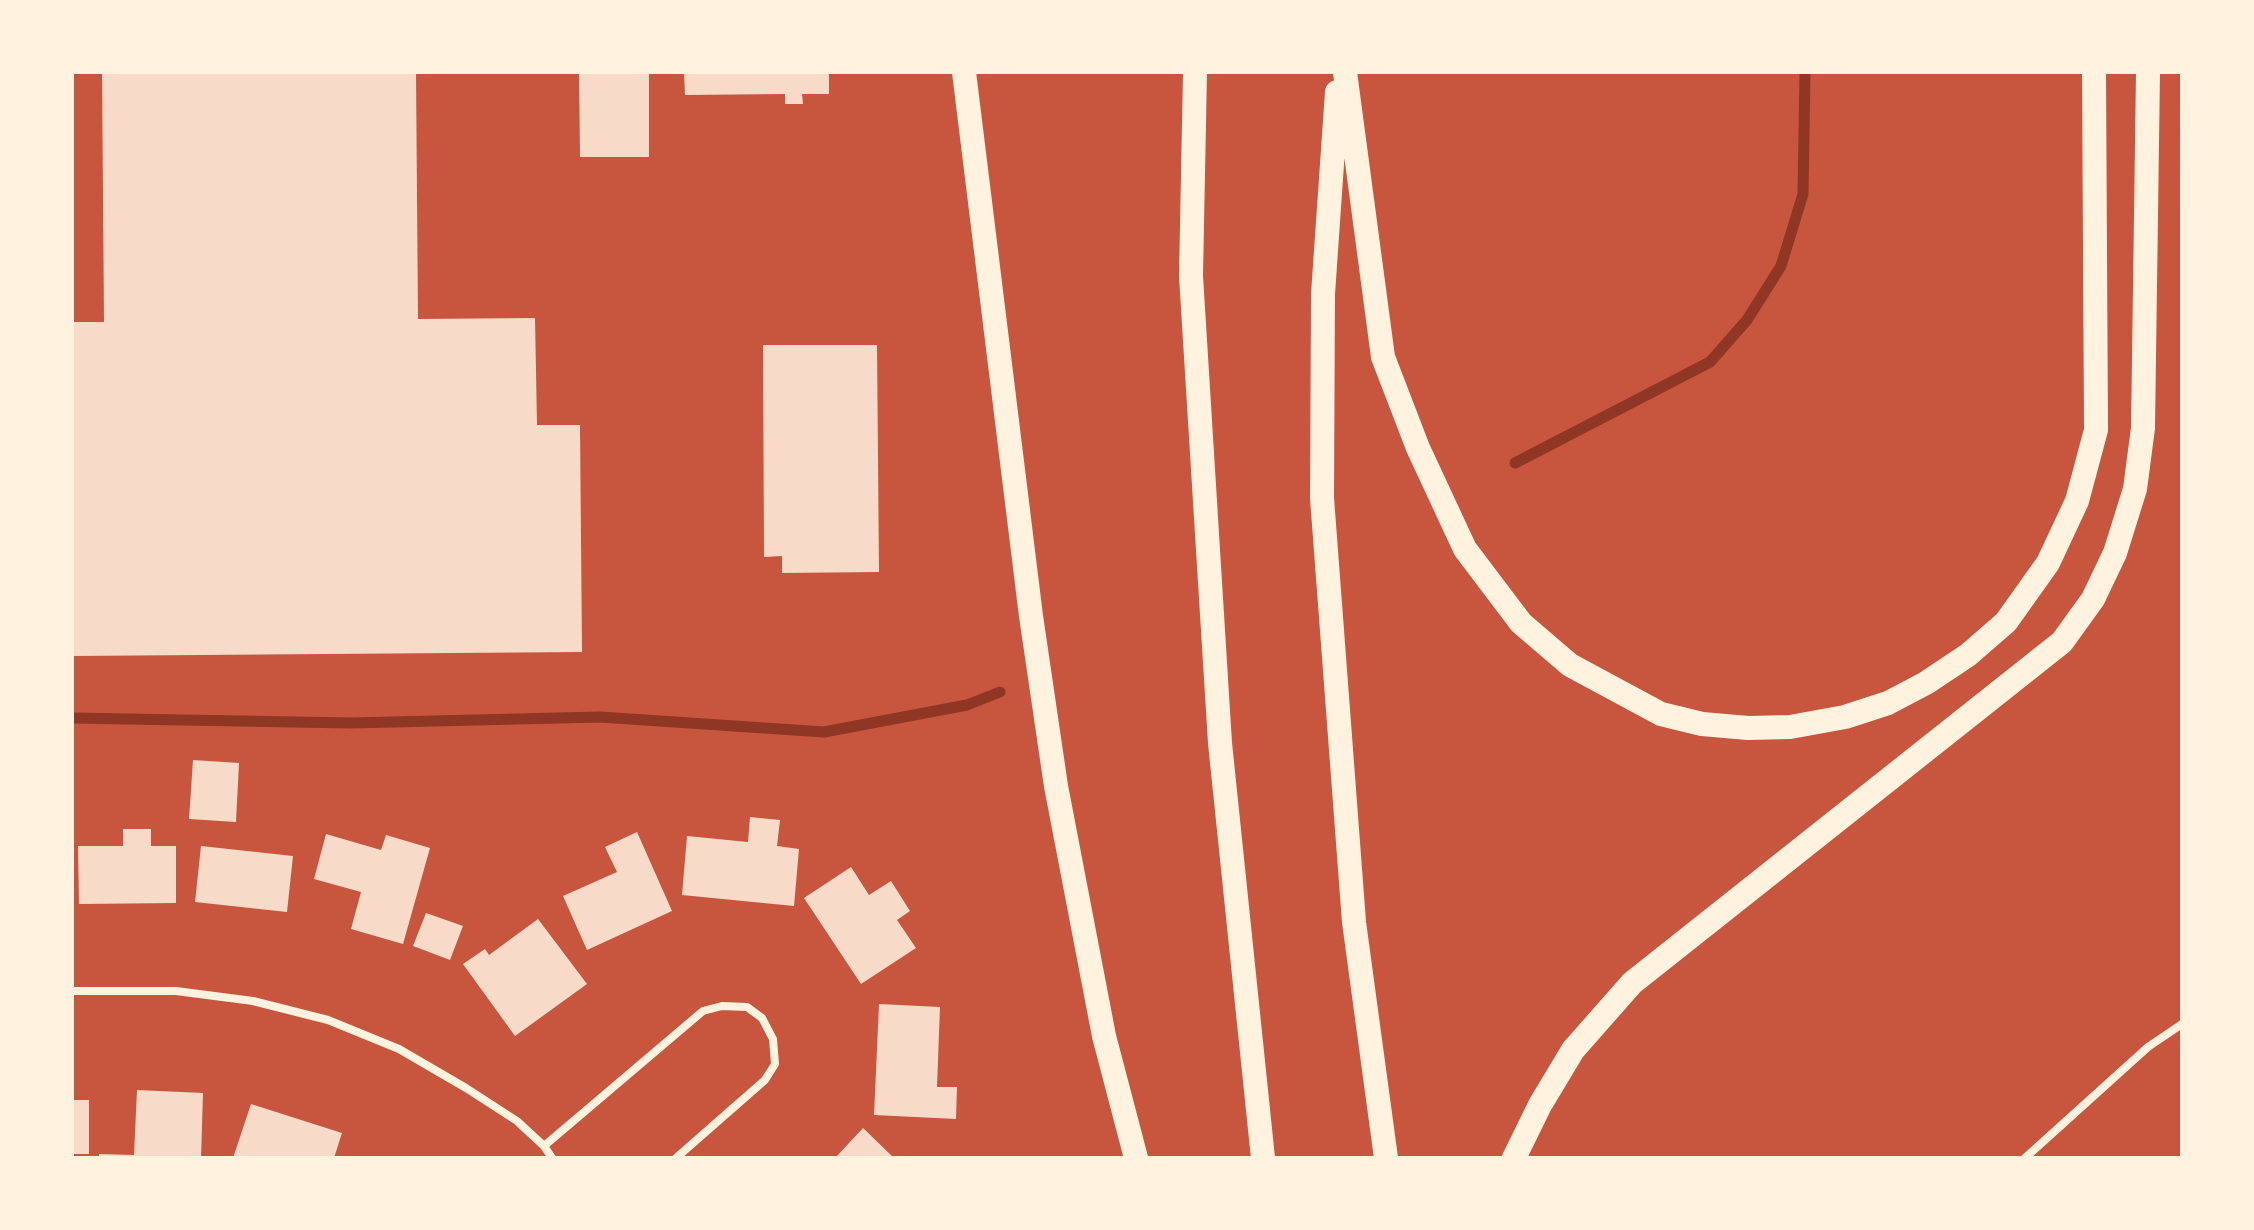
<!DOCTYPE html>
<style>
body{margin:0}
#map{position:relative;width:2254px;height:1230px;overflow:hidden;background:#c8553d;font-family:"Roboto Condensed",sans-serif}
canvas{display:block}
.frame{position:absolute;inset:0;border:74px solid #fff3e0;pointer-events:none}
</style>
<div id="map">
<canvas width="2254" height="1230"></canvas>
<div class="frame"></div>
</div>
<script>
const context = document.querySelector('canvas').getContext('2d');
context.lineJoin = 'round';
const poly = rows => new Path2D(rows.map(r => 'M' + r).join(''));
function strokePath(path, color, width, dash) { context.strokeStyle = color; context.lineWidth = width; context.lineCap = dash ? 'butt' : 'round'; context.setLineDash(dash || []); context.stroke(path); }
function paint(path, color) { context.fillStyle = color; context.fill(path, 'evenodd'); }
strokePath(poly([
 [1515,463,1710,362,1747,320,1781,266,1803,194,1805,72],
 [72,718,351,723,600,717,824,732,967,705,1000,692]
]), '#8f3625', 11);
paint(poly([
 [102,72,416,72,418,319,535,318,537,425,580,425,582,652,72,656,72,322,104,322],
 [579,72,649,72,649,157,580,157],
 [684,72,829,72,829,94,802,94,803,104,785,104,785,94,685,95],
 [763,345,877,345,879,572,782,573,782,556,764,557],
 [193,760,239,763,236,822,189,819],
 [750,817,780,820,777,846,799,849,794,906,682,895,687,836,748,842],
 [123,829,151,829,151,846,176,846,176,903,79,904,78,846,123,846],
 [637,832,672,911,587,950,563,896,617,872,605,847],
 [326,834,381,850,386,835,430,848,403,944,351,929,361,892,314,879],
 [201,846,293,856,287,912,195,902],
 [851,867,869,895,891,881,910,911,897,920,916,948,861,984,804,898],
 [426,913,463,926,450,960,413,946],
 [538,919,587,984,515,1036,463,964,485,949,489,955],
 [879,1004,940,1007,937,1087,957,1087,956,1119,874,1115],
 [137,1090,203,1093,201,1158,138,1156,138,1158,99,1158,99,1154,134,1155],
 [72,1100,89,1100,89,1154,72,1154],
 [251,1104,342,1133,334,1158,233,1158],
 [863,1128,894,1158,835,1158]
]), '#f7dbc8');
strokePath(poly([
 [72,991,176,991,253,1001,328,1020,399,1049,466,1088,517,1121,544,1146,552,1158],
 [544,1146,703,1011,722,1006,747,1007,762,1018,773,1039,775,1064,765,1080,676,1158],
 [2025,1158,2148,1047,2182,1024]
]), '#fff3e0', 8);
strokePath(poly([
 [964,72,1031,616,1056,786,1104,1036,1136,1158],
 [1195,72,1191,276,1220,743,1263,1158],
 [1345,72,1383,357,1418,448,1465,549,1521,623,1570,665,1661,714,1702,724,1748,728,1790,727,1845,717,1888,703,1926,683,1968,655,2006,622,2048,563,2077,501,2096,430,2094,72],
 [1337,92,1323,294,1322,498,1354,922,1386,1158],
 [1514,1158,1540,1105,1573,1050,1632,983,2062,642,2093,599,2115,553,2135,489,2143,428,2148,72]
]), '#fff3e0', 24);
</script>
